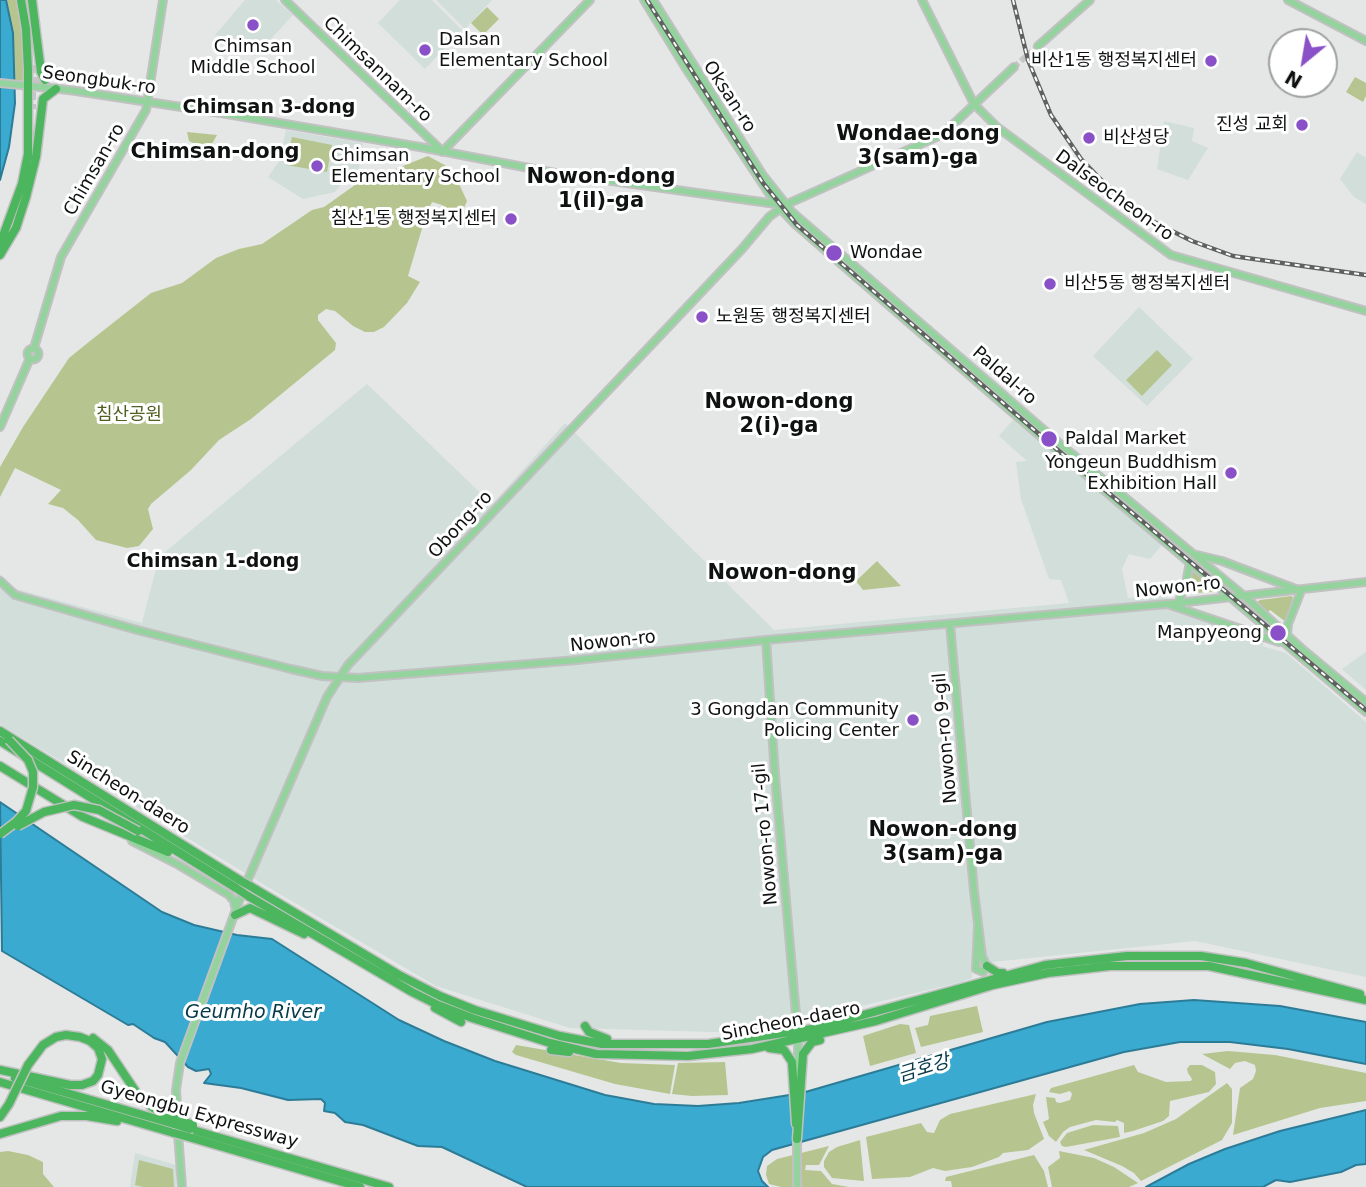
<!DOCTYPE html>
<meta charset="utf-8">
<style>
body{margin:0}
#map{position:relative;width:1366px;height:1187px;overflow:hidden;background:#e4e7e6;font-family:"DejaVu Sans",sans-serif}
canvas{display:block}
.north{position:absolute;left:1268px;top:28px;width:70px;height:70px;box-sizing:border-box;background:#fff;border:2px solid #9fa0a0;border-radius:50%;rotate:210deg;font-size:19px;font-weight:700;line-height:28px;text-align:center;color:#101111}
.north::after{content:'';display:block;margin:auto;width:24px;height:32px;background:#8950c7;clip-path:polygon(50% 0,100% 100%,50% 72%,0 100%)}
</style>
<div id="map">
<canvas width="1366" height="1187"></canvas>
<div class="north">N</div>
</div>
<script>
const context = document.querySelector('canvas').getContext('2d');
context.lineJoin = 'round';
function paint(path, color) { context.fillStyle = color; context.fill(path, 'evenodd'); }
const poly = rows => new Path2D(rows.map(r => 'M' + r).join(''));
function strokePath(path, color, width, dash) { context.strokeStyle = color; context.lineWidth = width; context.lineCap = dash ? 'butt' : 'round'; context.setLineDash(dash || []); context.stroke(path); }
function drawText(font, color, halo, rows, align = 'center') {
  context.font = font + ' "DejaVu Sans","Noto Sans KR",sans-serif'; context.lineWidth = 6; context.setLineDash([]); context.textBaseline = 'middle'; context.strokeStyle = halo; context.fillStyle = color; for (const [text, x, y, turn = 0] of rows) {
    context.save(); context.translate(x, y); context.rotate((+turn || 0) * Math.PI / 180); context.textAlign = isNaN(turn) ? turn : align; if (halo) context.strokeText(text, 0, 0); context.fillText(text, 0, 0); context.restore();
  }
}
paint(poly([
 [245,0,276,0,293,15,255,56,238,39,215,35],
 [400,0,432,0,462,30,425,69,378,23],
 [436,0,492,0,465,29],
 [1164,121,1194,128,1192,141,1208,148,1188,180,1157,169],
 [286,130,363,143,358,173,343,181,335,192,303,199,268,177,280,160],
 [1357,152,1366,158,1366,204,1354,197,1340,179],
 [1139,307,1193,359,1147,406,1093,356],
 [367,384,492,504,565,423,774,630,1069,603,1061,580,1049,579,1021,499,1016,462,1027,461,999,436,1013,420,1162,545,1150,559,1129,554,1122,569,1128,598,1167,594,1168,610,1233,631,1235,627,1247,631,1246,636,1264,642,1262,646,1286,653,1366,722,1366,977,1195,941,992,962,972,968,972,978,961,982,749,1033,570,1028,436,986,273,890,0,724,0,574,16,589,142,623,159,557],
 [1366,652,1366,690,1342,669],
 [135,1153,176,1165,176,1187,130,1187]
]), '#d1ded9');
paint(poly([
 [6,0,19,0,28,83,14,82,13,33],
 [487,7,499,19,483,35,471,23],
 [1355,77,1366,83,1366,96,1363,102,1346,92],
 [187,132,217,135,208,151,189,141],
 [292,137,332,145,327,172,286,165],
 [428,156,452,169,467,201,460,217,442,205,432,202,426,215,408,276,420,282,407,303,384,327,374,332,365,332,353,326,335,311,326,309,318,315,318,320,336,343,335,350,251,419,219,440,191,470,151,504,148,509,153,529,139,546,127,548,96,540,78,520,63,508,48,504,61,490,15,468,0,497,0,467,23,427,69,358,90,341,151,293,182,283,216,258,239,249,262,244,312,210,324,207,355,185,374,174,388,172],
 [1157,350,1172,365,1142,396,1126,380],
 [877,561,901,586,863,590,856,581],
 [1192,567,1220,591,1185,594],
 [1291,596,1293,597,1286,622,1270,610,1267,613,1255,603,1260,600],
 [977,1006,983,1032,921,1047,915,1028,928,1025,930,1016],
 [900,1024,909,1025,916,1053,870,1066,863,1036],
 [516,1045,621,1063,675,1065,670,1094,615,1084,516,1055,512,1052],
 [1228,1051,1275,1055,1366,1073,1366,1101,1320,1108,1233,1135,1240,1088,1253,1079,1256,1071,1255,1065,1245,1061,1235,1063,1230,1069,1202,1054],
 [725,1062,728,1095,692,1096,672,1094,678,1063],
 [1134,1065,1138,1072,1166,1082,1191,1081,1192,1079,1188,1073,1187,1069,1190,1065,1202,1065,1215,1072,1216,1084,1209,1092,1170,1101,1169,1116,1163,1121,1133,1131,1124,1133,1124,1123,1117,1120,1115,1122,1096,1120,1070,1127,1063,1132,1056,1142,1049,1136,1043,1122,1049,1119,1046,1097,1055,1098,1056,1102,1060,1103,1070,1100,1072,1094,1070,1091,1060,1094,1049,1092,1051,1088],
 [1227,1083,1232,1089,1232,1123,1222,1140,1141,1181,1134,1173,1122,1166,1084,1150,1144,1133,1176,1119],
 [1036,1094,1033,1105,1034,1113,1044,1139,1028,1150,1003,1153,999,1157,972,1167,945,1171,933,1168,910,1177,872,1179,866,1137,921,1123,927,1132,934,1133,940,1120,950,1114],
 [1093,1125,1118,1126,1120,1137,1066,1147,1062,1146,1060,1142,1067,1133],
 [860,1140,864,1181,832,1178,824,1167,824,1161,829,1152,837,1147],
 [829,1146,819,1165,806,1165,805,1170,821,1171,832,1184,849,1187,781,1187,769,1184,766,1175,767,1166,777,1159],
 [8,1151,28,1155,43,1162,43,1174,54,1187,0,1187,0,1152],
 [1059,1151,1094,1158,1114,1167,1138,1183,1129,1187,1052,1187,1048,1167,1060,1158],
 [1034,1155,1044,1171,1048,1187,952,1187,951,1181,945,1181,946,1177],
 [139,1160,173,1169,174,1187,143,1187,135,1185]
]), '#b6c58f');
const water = poly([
 [0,0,6,0,13,33,15,103,9,147,0,180,0,0],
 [0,802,162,912,194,925,237,935,272,939,399,1020,444,1041,495,1061,605,1095,654,1104,698,1106,739,1103,802,1093,1047,1022,1140,1004,1194,1000,1280,1006,1366,1022,1366,1064,1288,1049,1230,1042,1180,1042,1124,1052,772,1150,763,1157,758,1171,762,1181,768,1187,527,1187,442,1147,418,1146,363,1125,345,1122,335,1113,324,1111,325,1103,321,1099,288,1100,241,1088,204,1083,211,1074,209,1069,196,1071,188,1067,165,1042,154,1038,133,1024,128,1025,2,951,0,802],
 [1366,1110,1366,1164,1356,1165,1341,1172,1290,1182,1276,1180,1263,1187,1146,1187,1189,1164,1225,1149,1280,1131,1366,1110]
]);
paint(water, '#3aaad0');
strokePath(water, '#2d7c97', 2);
strokePath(poly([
 [1014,67,1038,46]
]), '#c4c7c6', 6, [6, 3]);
strokePath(poly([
 [36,65,37,84],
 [32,80,32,109]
]), '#c4c7c6', 8, [8, 4]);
const major = poly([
 [285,0,441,150],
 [644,0,685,67,776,204,795,224,1027,425,1366,712],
 [653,0,762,174,792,212,1059,443,1243,595,1301,648,1366,702],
 [922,0,974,104,997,127,1160,247,1171,255,1366,311],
 [1288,0,1366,41],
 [1038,46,1090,0],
 [0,83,69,90,221,113,420,147,555,173,776,204],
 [442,152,590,0],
 [34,348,61,257,146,110,163,0],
 '27.5 354a5.5 5.5 0 1 1 11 0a5.5 5.5 0 1 1-11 0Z',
 [0,427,30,358],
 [1193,554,1222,561,1301,591,1288,624,1287,634],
 [0,581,15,595,137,630,291,669,322,676,358,678,577,660,766,640,1178,603,1366,582],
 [1178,603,1186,584,1190,562],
 [1170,605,1279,642],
 [950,624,974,891,982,956,987,967,983,972,976,969,978,925],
 [766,640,775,775,797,1026],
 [132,841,177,864,229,895,234,901,235,907],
 [798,1073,798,1044],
 [178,1122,176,1090,180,1063,242,893,327,697,348,665,742,249,769,217,785,205,943,134,1014,67],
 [178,1133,182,1187],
 [797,1187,797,1136]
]);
const highway = poly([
 [21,0,26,29,28,70,28,157],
 [32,0,41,72,45,80],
 [0,244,22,184,28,154],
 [0,255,16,228,26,197,36,157,43,99,56,89],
 [0,731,241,881],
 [0,741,236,888],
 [0,766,83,817,168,852],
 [250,886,399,975,440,996,475,1010,560,1036,602,1044,708,1044,812,1029,1045,965,1127,956,1201,956,1246,963,1360,994],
 [248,896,412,992,438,1005,472,1018,550,1043,596,1054,688,1056,752,1049,876,1021,993,985,1048,973,1110,966,1209,966,1366,1000],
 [235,915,250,908,304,934],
 [987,966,998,973,1003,973],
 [435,1008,461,1022],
 [585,1026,589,1032,607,1039],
 [93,1038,108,1050,138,1095,153,1108,174,1118],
 [769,1048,784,1050,792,1062,796,1124],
 [551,1050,569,1052],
 [0,1070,70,1085,82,1085,93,1081,98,1075,102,1059,98,1048,90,1041,80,1037,66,1035,56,1037,43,1045,28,1065],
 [15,1078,174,1124],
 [0,1082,174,1133],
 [0,1117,9,1104],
 [193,1130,389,1187],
 [0,1134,61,1116,87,1116,117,1121],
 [192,1138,360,1187],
 [797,1139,803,1054,812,1042,820,1040]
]);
strokePath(major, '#c1c1c1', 10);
strokePath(highway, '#c1c1c1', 11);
strokePath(major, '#94d39e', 6);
strokePath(highway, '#4cb65e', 8);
const rail = poly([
 [647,0,763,183,797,225,1047,441,1366,710],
 [1013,0,1028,60,1051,115,1081,159,1105,184,1134,209,1152,221,1192,241,1233,256,1366,275]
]);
strokePath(rail, '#5f6160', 4.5);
strokePath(rail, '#fff', 2, [5]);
const highwayBridge = poly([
 [18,826,44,812,74,805,99,810,138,831],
 [0,834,16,822,26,811,33,787,33,772,28,760,9,740],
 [241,881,250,886],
 [236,888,248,896],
 [9,1104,28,1065],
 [174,1118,193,1125],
 [174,1124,190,1129],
 [174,1133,192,1138]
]);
strokePath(highwayBridge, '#c1c1c1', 11, []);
strokePath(highwayBridge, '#4cb65e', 8);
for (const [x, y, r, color] of [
 [253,25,7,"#8950c7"],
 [425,50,7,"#8950c7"],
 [1211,61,7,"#8950c7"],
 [1302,125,7,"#8950c7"],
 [1089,138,7,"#8950c7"],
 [317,166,7,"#8950c7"],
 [511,219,7,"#8950c7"],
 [834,253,9,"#8950c7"],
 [1050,284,7,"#8950c7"],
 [702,317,7,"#8950c7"],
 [1049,439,9,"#8950c7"],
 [1231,473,7,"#8950c7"],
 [1278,633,9,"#8950c7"],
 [913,720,7,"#8950c7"]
]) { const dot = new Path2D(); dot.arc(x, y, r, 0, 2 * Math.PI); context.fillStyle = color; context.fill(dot); strokePath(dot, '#fff', 2.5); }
drawText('18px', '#101111', '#fff', [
 ["Dalsan",439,40],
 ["Elementary School",439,61],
 ["Chimsan",253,47,"center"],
 ["Middle School",253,68,"center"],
 ["비산1동 행정복지센터",1197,61,"right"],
 ["진성 교회",1288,125,"right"],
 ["비산성당",1103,138],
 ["Chimsan",331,156],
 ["Elementary School",331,177],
 ["침산1동 행정복지센터",497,219,"right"],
 ["Wondae",850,253],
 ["비산5동 행정복지센터",1064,284],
 ["노원동 행정복지센터",716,317],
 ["Paldal Market",1065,439],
 ["Yongeun Buddhism",1217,463,"right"],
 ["Exhibition Hall",1217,484,"right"],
 ["Manpyeong",1262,633,"right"],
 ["3 Gongdan Community",899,710,"right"],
 ["Policing Center",899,731,"right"]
], 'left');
drawText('18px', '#101111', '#fff', [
 ["Chimsannam-ro",377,70,44],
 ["Seongbuk-ro",99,81,8],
 ["Oksan-ro",729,97,57],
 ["Chimsan-ro",95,170,-60],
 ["Dalseocheon-ro",1114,196,36],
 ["Paldal-ro",1004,376,41],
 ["Obong-ro",461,525,-47],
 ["Nowon-ro",1178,588,-6],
 ["Nowon-ro",613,642,-6],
 ["Nowon-ro 9-gil",946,738,-95],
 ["Sincheon-daero",128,793,32],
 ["Nowon-ro 17-gil",766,834,-95],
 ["Sincheon-daero",791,1022,-11],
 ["Gyeongbu Expressway",199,1115,16]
]);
drawText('18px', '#515f23', '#fff', [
 ["침산공원",129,415]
]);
drawText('bold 19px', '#101111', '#fff', [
 ["Chimsan 3-dong",269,108],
 ["Chimsan 1-dong",213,562]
]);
drawText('italic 19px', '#063949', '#fff', [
 ["Geumho River",253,1013],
 ["금호강",924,1069,-17]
]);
drawText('bold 21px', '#101111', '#fff', [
 ["Wondae-dong",918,135],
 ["3(sam)-ga",918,159],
 ["Chimsan-dong",215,153],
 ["Nowon-dong",601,178],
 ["1(il)-ga",601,202],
 ["Nowon-dong",779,403],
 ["2(i)-ga",779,427],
 ["Nowon-dong",782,574],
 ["Nowon-dong",943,831],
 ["3(sam)-ga",943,855]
]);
</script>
